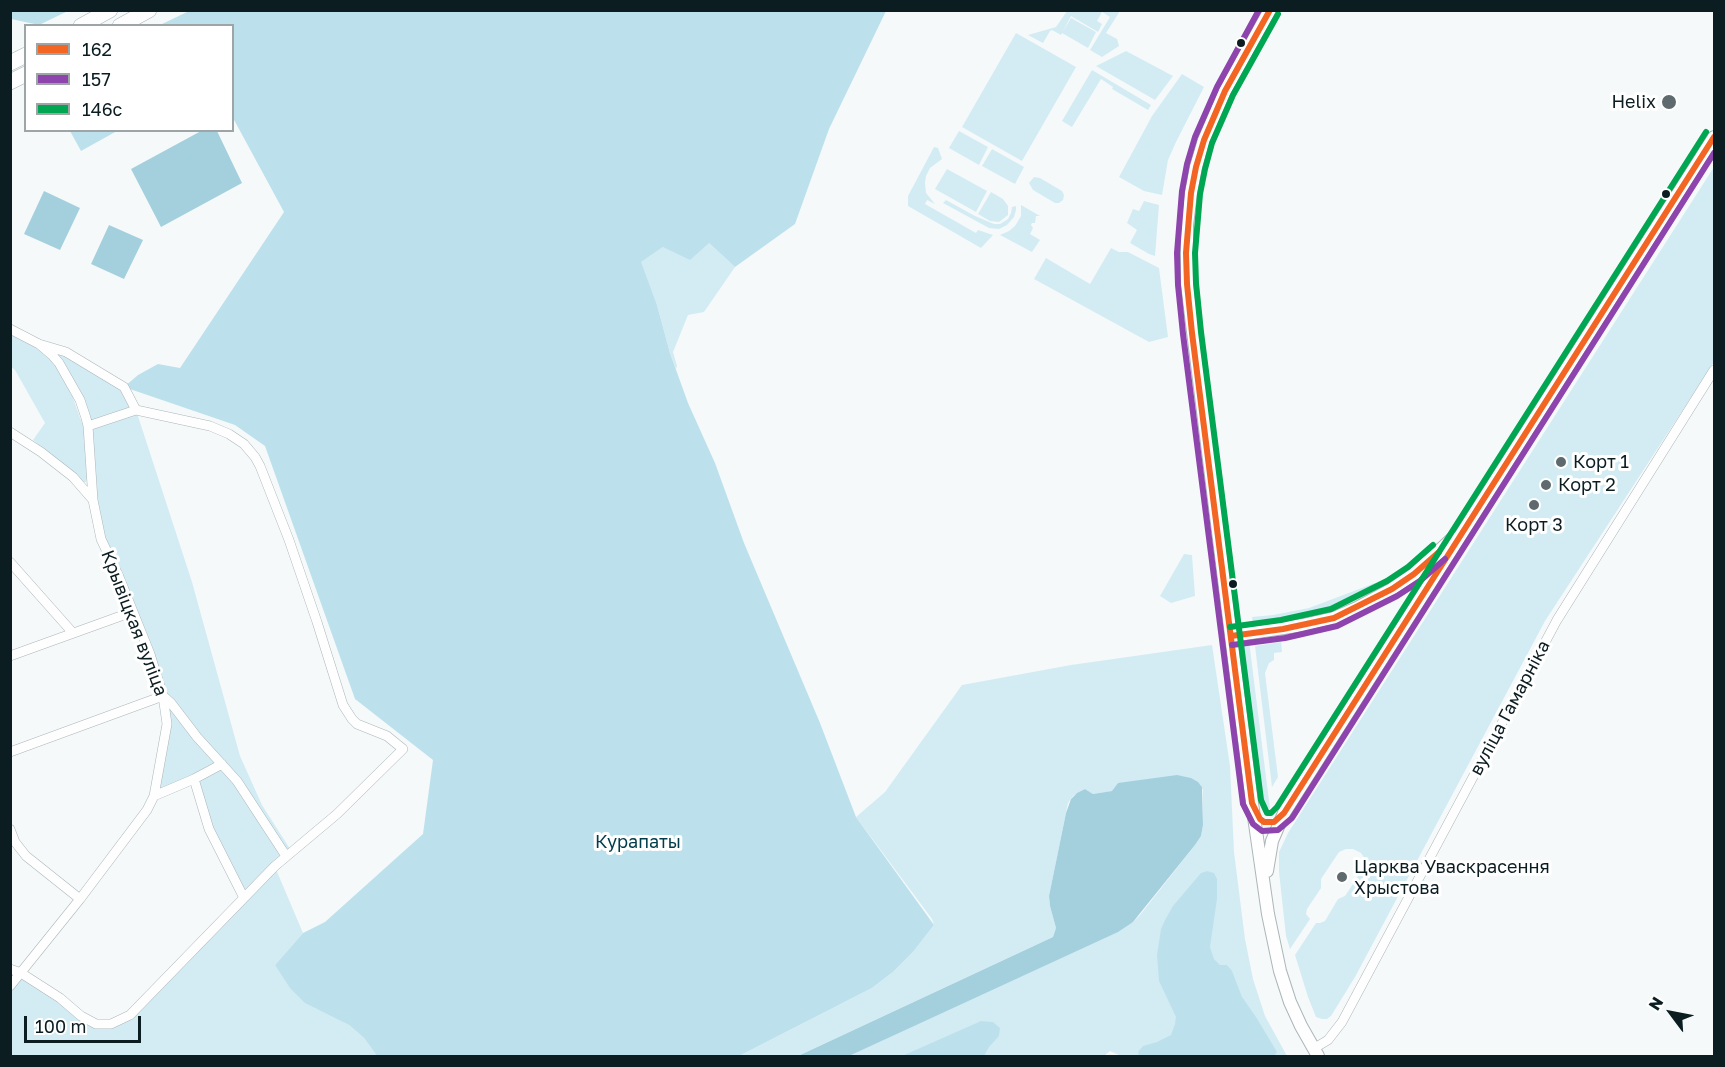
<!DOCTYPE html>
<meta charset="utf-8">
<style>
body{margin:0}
#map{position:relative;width:1725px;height:1067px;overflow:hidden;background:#f5f9fa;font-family:"Golos Text",sans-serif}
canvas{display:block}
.frame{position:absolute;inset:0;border:12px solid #0c1d22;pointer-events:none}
.legend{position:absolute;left:24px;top:24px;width:210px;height:108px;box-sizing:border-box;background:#fff;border:2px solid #9ea5a7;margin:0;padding:8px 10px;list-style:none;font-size:18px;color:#0c1d22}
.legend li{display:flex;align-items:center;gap:12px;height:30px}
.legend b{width:30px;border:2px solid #9ea5a7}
.north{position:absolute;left:1641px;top:983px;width:60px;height:60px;-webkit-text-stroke:4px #fff;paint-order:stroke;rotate:302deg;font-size:16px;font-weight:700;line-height:24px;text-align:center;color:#0c1d22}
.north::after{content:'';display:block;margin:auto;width:21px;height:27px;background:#0c1d22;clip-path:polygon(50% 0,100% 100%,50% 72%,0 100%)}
.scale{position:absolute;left:24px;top:1016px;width:117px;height:27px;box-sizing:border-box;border:3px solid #0c1d22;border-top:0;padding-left:8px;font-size:18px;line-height:21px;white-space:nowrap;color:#0c1d22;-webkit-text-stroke:4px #fff;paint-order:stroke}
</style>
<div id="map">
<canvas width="1725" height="1067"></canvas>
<div class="frame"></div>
<ul class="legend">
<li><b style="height:8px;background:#f26522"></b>162</li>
<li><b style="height:8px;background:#8e44ad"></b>157</li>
<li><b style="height:8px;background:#00a651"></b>146с</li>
</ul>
<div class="north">N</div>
<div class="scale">100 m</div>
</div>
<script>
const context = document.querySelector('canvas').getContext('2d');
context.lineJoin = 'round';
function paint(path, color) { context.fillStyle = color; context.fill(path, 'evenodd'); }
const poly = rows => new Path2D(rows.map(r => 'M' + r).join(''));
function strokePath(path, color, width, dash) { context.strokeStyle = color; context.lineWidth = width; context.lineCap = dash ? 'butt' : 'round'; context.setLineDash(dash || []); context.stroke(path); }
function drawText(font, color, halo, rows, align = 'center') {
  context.font = font + ' "Golos Text",sans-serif'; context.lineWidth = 6; context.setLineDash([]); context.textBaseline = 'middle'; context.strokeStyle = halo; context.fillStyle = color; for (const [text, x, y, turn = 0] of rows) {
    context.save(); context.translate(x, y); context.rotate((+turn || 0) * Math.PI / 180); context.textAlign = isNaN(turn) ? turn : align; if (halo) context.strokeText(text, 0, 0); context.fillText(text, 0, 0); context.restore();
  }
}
paint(poly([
 [1067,11,1120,11,1106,33,1117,39,1119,46,1102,57,1090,50,1110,17,1102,12,1097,21,1102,24,1098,32,1071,16,1061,35,1052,30,1050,31,1043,43,1028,35,1056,27],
 [1071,18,1096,32,1088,48,1062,33],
 [1016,33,1076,67,1022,161,962,127],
 [1126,51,1173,76,1155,100,1096,66],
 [1092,70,1151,105,1148,110,1112,89,1113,87,1101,79,1072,127,1062,121],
 [1182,74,1204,87,1176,142,1168,160,1162,195,1144,191,1119,177,1152,116],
 [959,131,988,147,979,165,949,148],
 [934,147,938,148,942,159,930,168,926,176,925,183,926,193,935,204,927,200,925,204,976,233,978,230,993,235,981,248,908,206,908,196],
 [992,149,1024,167,1015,184,982,166],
 [1714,167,1714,362,1545,621,1355,977,1331,1016,1327,1019,1322,1019,1316,1017,1308,997,1295,955,1316,923,1320,923,1325,921,1338,899,1345,896,1365,866,1365,859,1361,853,1353,849,1346,849,1339,852,1321,879,1321,888,1307,909,1306,914,1310,919,1290,949,1286,936,1279,872,1279,852,1288,833],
 [947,169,987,191,976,212,935,189],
 [1034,177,1040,178,1062,191,1064,195,1063,200,1059,203,1055,203,1033,190,1029,183],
 [991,192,1003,199,1008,206,1008,215,999,222,990,221,978,214],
 [946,200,975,216,994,224,1000,224,1008,219,1011,213,1012,207,1016,206,1016,210,1014,217,1007,225,999,229,989,228,943,203],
 [1144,201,1159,205,1155,256,1149,254,1130,243,1137,230,1127,223,1133,209,1139,211],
 [1021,205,1040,216,1036,216,1035,223,1032,223,1031,225,1033,228,1030,234,1040,240,1032,252,1000,235,1009,231,1015,226,1021,216],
 [709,243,735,267,704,312,688,315,673,352,677,366,676,369,670,353,657,305,640,262,663,247],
 [1111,248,1119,252,1128,252,1159,268,1168,337,1149,342,1034,279,1046,258,1090,284],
 [11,333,37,347,56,365,73,398,84,429,88,475,86,482,83,482,80,480,61,462,33,440,45,423,15,370,11,367],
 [57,349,124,387,136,410,192,582,240,756,262,805,292,852,275,867,303,933,275,965,315,1008,324,1011,349,1025,364,1038,377,1056,11,1056,11,986,21,973,88,1021,118,1022,244,898,209,829,194,780,154,796,166,734,163,696,101,539,88,426,52,355],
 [1184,554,1192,555,1195,596,1171,603,1160,596],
 [1375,583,1377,590,1331,610,1301,620,1261,626,1253,624,1252,617,1273,615,1309,608],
 [1249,641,1270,809,1263,805,1261,801,1241,652,1244,645],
 [1281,642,1282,652,1274,653,1274,660,1269,663,1265,673,1278,777,1272,787,1255,646],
 [1212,645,1230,766,1234,852,1245,939,1253,979,1265,1016,1287,1056,1121,1056,1110,1051,1104,1056,849,1056,1133,922,1140,915,1195,845,1201,836,1203,825,1203,790,1200,784,1118,783,1113,791,1093,794,1085,789,1081,791,1073,796,1068,803,1049,896,1050,906,1056,928,1053,937,798,1056,739,1056,872,988,893,972,913,952,934,925,932,919,856,817,885,792,962,685,1071,665]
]), '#d3ecf3');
paint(poly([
 [11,10,68,10,68,11,39,25,11,19],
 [189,11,886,11,829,129,795,224,735,267,709,243,690,260,663,247,641,262,657,305,670,353,688,403,715,463,744,543,820,723,856,817,934,925,913,952,893,972,872,988,739,1056,377,1056,364,1038,349,1025,305,1003,290,988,275,965,303,933,325,922,423,834,433,760,355,699,265,446,235,425,124,387,138,375,158,364,180,368,284,212,233,118,232,26,160,25],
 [70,131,117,131,81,151],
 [1207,871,1214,873,1217,879,1217,899,1210,947,1214,959,1220,965,1227,965,1232,971,1242,997,1256,1017,1277,1052,1274,1056,1139,1056,1138,1052,1143,1046,1157,1042,1171,1035,1175,1024,1176,1017,1159,981,1157,955,1161,929,1165,920,1173,906,1201,873],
 [981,1021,993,1022,1000,1028,999,1036,989,1047,984,1056,902,1056]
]), '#bde1ec');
paint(poly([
 [201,131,217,131,242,183,161,227,131,169],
 [44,191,80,208,60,250,24,234],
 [109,225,143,240,124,279,91,264],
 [1177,775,1191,778,1198,782,1202,787,1203,825,1201,836,1195,845,1133,922,1118,932,849,1056,798,1056,1053,937,1056,928,1050,906,1049,896,1066,813,1071,799,1077,793,1085,789,1093,794,1112,791,1118,783]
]), '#a4d0de');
const minor = poly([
 [10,329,39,344,66,352,124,387,136,410],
 [39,344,52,355,59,363,80,400,86,418,88,426,93,500],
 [10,432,41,452,73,477,93,500,101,539,119,577,150,654,163,696,167,724,154,796,147,810,80,899,10,986],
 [10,562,73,633],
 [10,656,132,612],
 [163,696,171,703,197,737,237,781,286,856],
 [10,752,163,696],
 [194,779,209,829,244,898],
 [154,796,194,779,222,764],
 [10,829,15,842,26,856,80,899],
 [10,969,21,973,60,998,81,1016,96,1024,111,1024,130,1015,275,866,337,814,403,749,387,736,357,724,352,719,343,705,317,622,289,540,260,466,255,457,244,444,229,434,210,426,136,410,88,426],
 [1313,1049,1328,1040,1342,1022,1557,620,1714,370]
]);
const major = poly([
 [1270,10,1225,91,1204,140,1196,167,1191,193,1187,225,1187,284,1252,803,1268,914,1280,971,1290,1002,1301,1026,1318,1056],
 [1231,636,1303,625,1334,618,1357,608,1392,589,1414,574,1453,538],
 [1267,871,1272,841,1284,813,1714,137]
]);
const highway = poly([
 [81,26,110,10],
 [120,26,149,10],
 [10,63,26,55],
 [10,82,26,74]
]);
strokePath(minor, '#acb6b9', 10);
strokePath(major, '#acb6b9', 14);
strokePath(highway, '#acb6b9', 16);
strokePath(minor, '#fefefe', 9);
strokePath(major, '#fefefe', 12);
strokePath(highway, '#fefefe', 15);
strokePath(poly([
 [1270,10,1225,91,1204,140,1196,167,1191,193,1186,253,1187,284,1192,333,1252,803,1260,819,1264,822,1274,822,1284,813,1714,137],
 [1231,636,1283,629,1334,618,1392,589,1414,574,1439,552]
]), '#f26522', 6);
strokePath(poly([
 [1259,10,1217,87,1195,137,1187,164,1182,191,1177,253,1178,285,1183,334,1243,804,1253,824,1262,831,1278,830,1292,818,1714,153],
 [1232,645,1285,638,1337,626,1397,596,1420,581,1445,559]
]), '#8e44ad', 6);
strokePath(poly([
 [1278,14,1233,95,1212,143,1205,169,1200,194,1195,253,1196,283,1201,332,1261,800,1267,813,1271,813,1277,807,1706,132],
 [1230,627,1281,620,1331,609,1387,581,1408,567,1433,545]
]), '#00a651', 6);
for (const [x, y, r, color] of [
 [1241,43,5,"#0c1d22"],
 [1669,102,8,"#5e6a6e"],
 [1666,194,5,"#0c1d22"],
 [1561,462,6,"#5e6a6e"],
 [1546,485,6,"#5e6a6e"],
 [1534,505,6,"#5e6a6e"],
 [1233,584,5,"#0c1d22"],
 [1342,877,6,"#5e6a6e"]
]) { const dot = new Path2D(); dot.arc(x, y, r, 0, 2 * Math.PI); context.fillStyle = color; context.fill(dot); strokePath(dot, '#fff', 2); }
drawText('18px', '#0c1d22', '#fff', [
 ["Helix",1656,102,"right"],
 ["Корт 1",1573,462],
 ["Корт 2",1558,485],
 ["Корт 3",1534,525,"center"],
 ["Царква Уваскрасення",1354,867],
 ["Хрыстова",1354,888]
], 'left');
drawText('18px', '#0c1d22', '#fff', [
 ["Крывіцкая вуліца",134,623,69],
 ["вуліца Гамарніка",1510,708,-62]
]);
drawText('18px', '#003c4a', '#fff', [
 ["Курапаты",638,842]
]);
</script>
